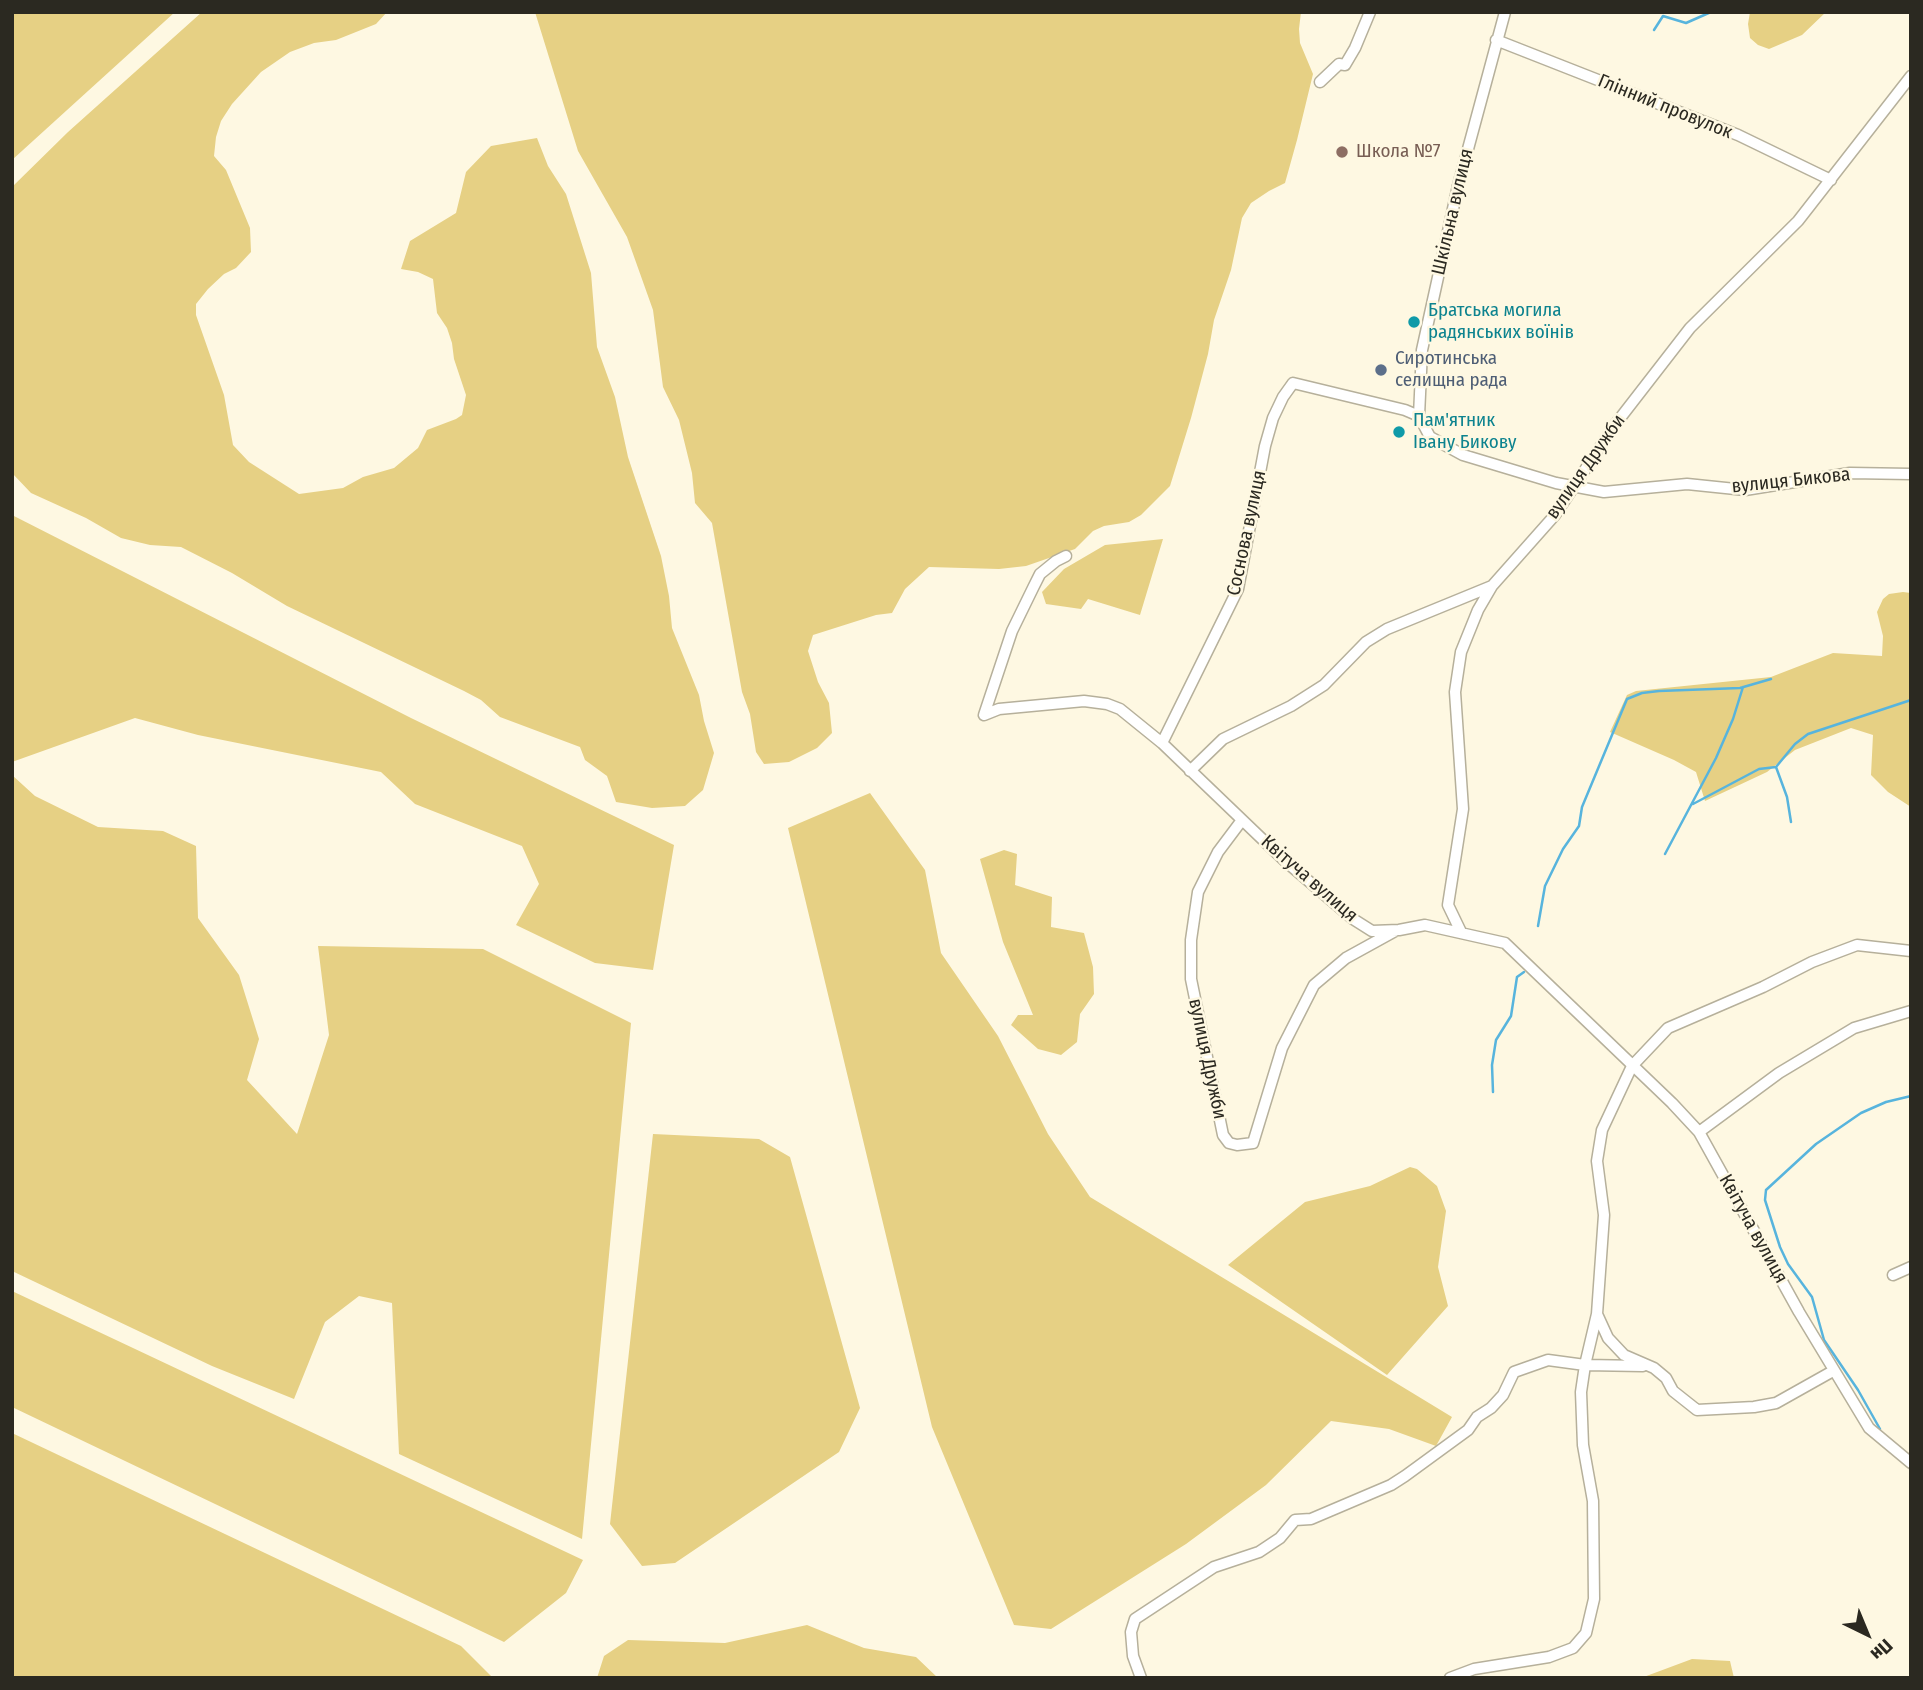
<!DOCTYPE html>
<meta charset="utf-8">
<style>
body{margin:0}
#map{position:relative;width:1923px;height:1690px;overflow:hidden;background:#fef8e2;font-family:"Fira Sans Condensed",sans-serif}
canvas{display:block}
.frame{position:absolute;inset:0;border:14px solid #2b2921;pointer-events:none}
.north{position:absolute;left:1832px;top:1599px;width:70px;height:70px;-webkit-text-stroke:5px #fef8e2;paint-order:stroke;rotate:137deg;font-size:19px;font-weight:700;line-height:28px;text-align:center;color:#2b2921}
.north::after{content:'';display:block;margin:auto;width:24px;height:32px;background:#2b2921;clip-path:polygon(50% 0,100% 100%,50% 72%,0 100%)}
</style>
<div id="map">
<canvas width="1923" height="1690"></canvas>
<div class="frame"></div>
<div class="north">Пн</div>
</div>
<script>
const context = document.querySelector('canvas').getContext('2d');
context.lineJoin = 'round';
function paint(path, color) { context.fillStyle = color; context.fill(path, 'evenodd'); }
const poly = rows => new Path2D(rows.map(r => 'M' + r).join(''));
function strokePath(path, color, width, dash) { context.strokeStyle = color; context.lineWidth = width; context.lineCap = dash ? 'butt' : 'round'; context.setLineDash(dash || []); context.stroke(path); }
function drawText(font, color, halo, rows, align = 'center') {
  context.font = font + ' "Fira Sans Condensed",sans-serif'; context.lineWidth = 5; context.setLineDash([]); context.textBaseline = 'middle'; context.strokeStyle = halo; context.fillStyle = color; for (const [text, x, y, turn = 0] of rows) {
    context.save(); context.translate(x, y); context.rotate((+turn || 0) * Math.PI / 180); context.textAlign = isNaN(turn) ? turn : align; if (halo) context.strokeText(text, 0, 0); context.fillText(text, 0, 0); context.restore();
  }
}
paint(poly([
 [12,12,175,12,12,160],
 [202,12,387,12,376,24,336,40,314,43,290,52,261,72,232,104,221,121,216,137,214,156,226,170,250,228,251,252,236,268,224,274,208,289,196,304,196,315,224,395,233,445,249,462,299,494,343,488,363,477,394,468,418,448,427,430,456,419,462,415,466,395,454,359,452,343,447,328,437,313,433,279,418,272,401,269,410,241,456,213,466,172,491,146,537,138,548,166,566,194,591,273,597,347,615,397,628,457,661,556,669,596,672,628,699,695,704,721,714,753,703,790,685,806,652,808,616,802,607,776,585,760,580,747,500,717,481,700,464,691,287,606,232,573,181,547,150,545,121,538,86,518,31,493,12,473,12,187,68,132],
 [535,12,1301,12,1299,29,1300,43,1313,74,1297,140,1285,183,1269,191,1251,203,1242,218,1231,270,1214,320,1208,354,1191,418,1170,486,1141,515,1129,522,1104,526,1093,531,1075,549,1026,566,999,569,929,567,905,589,892,613,876,615,813,635,808,651,818,682,829,703,832,733,817,748,789,762,764,764,756,752,750,714,742,692,712,523,695,503,692,473,679,420,663,387,653,310,627,237,578,151],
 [1750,12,1826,12,1802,35,1769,49,1758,45,1750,38,1748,24],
 [12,515,411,718,674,845,653,970,595,963,516,925,539,884,522,846,415,804,381,772,198,735,135,718,12,762],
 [1163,539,1140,615,1088,599,1081,609,1046,604,1042,592,1064,569,1105,545],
 [1903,592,1911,593,1911,807,1888,792,1871,775,1873,735,1851,728,1795,750,1767,772,1705,801,1696,772,1674,760,1610,732,1627,695,1636,691,1771,677,1833,653,1882,656,1883,636,1877,612,1883,599,1889,594],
 [12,775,35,796,98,827,163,831,196,846,198,918,239,975,259,1039,247,1080,297,1134,329,1035,318,946,483,949,631,1023,582,1539,399,1454,392,1303,359,1296,325,1322,294,1399,212,1366,12,1271],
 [870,793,925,870,941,953,998,1036,1048,1134,1090,1197,1452,1417,1436,1446,1389,1429,1331,1421,1266,1485,1186,1544,1051,1629,1014,1625,932,1427,788,828],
 [1004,850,1017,854,1015,885,1052,897,1051,927,1084,933,1093,967,1094,994,1080,1014,1077,1042,1061,1055,1038,1049,1011,1025,1018,1015,1033,1015,1003,942,980,859],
 [653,1134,759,1139,790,1157,860,1408,839,1452,675,1563,642,1566,610,1524],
 [1410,1167,1417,1169,1437,1186,1446,1211,1438,1267,1448,1306,1387,1375,1228,1265,1305,1202,1370,1186],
 [12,1291,583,1560,566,1593,504,1642,12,1407],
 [12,1433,461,1646,493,1678,12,1678],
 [807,1625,864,1648,916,1657,938,1678,597,1678,604,1656,628,1640,725,1643],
 [1692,1659,1730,1661,1734,1678,1641,1678]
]), '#e6d084');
strokePath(poly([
 [1654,30,1663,16,1686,23,1711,12],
 [1693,804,1759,769,1776,767],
 [1791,822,1787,797,1776,767,1795,744,1808,734,1911,700],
 [1665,854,1716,758,1733,719,1743,687],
 [1538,926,1545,886,1563,849,1579,826,1582,807,1627,699,1642,693,1659,691,1740,688,1771,679],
 [1493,1092,1492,1065,1496,1040,1511,1016,1517,977,1524,972],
 [1880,1429,1858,1390,1824,1340,1812,1297,1788,1264,1780,1247,1765,1200,1766,1190,1816,1144,1861,1113,1886,1102,1911,1096]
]), '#57b4dd', 2.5);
const minor = poly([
 [1496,40,1738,135,1831,180],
 [1320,82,1339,64,1345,65,1355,48,1370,12],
 [1419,416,1422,350,1458,186,1505,12],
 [984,715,999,709,1084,701,1107,704,1120,709,1162,743,1284,860,1353,919,1372,931,1399,930,1425,925,1505,943,1672,1103,1699,1132,1799,1312,1869,1428,1911,1463],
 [984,715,1012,631,1033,588,1040,574,1056,561,1066,556],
 [1162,743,1238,589,1265,446,1273,418,1283,397,1293,383,1405,410,1419,416,1430,437,1463,455,1556,483,1604,492,1687,484,1745,490,1850,473,1911,474],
 [1190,771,1223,739,1291,706,1324,685,1366,642,1387,629,1492,586],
 [1242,820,1218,852,1198,892,1191,940,1191,979,1223,1135,1229,1143,1237,1145,1253,1143,1282,1048,1314,985,1346,958,1395,931],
 [1461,932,1448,905,1463,809,1455,692,1461,652,1478,610,1492,586,1555,515,1614,426,1690,328,1798,221,1911,76],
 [1699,1132,1779,1073,1854,1028,1911,1011],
 [1893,1275,1911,1267],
 [1833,1371,1776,1403,1754,1407,1697,1410,1673,1391,1666,1378,1654,1368,1624,1355,1608,1338,1597,1314,1604,1215,1597,1161,1602,1130,1632,1066,1668,1028,1763,987,1812,962,1857,945,1911,951],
 [1141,1678,1133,1656,1131,1632,1135,1619,1214,1567,1259,1552,1280,1538,1295,1520,1311,1519,1391,1485,1405,1476,1468,1430,1477,1417,1491,1408,1503,1395,1514,1372,1548,1360,1585,1365,1643,1366],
 [1450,1678,1474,1669,1549,1657,1573,1648,1586,1633,1594,1599,1593,1501,1583,1445,1581,1392,1585,1365,1597,1314]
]);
strokePath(minor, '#b6b09b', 13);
strokePath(minor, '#fff', 10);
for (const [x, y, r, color] of [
 [1342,152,7,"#8d6e63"],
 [1414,322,7,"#0f9aa8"],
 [1381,370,7,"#5c6f8a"],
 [1399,432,7,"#0f9aa8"]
]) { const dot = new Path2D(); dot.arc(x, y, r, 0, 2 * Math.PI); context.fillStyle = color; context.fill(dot); strokePath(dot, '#fef8e2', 2.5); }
drawText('19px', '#2b2921', '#fef8e2', [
 ["Глінний провулок",1665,107,22],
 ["Шкільна вулиця",1453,212,-77],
 ["вулиця Дружби",1586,467,-55],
 ["вулиця Бикова",1791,481,-6],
 ["Соснова вулиця",1247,533,-78],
 ["Квітуча вулиця",1309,879,41],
 ["вулиця Дружби",1207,1059,78],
 ["Квітуча вулиця",1753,1229,61]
]);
drawText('19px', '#785e54', '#fef8e2', [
 ["Школа №7",1356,152]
], 'left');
drawText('19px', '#0d838f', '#fef8e2', [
 ["Братська могила",1428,311],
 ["радянських воїнів",1428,333],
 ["Пам'ятник",1413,421],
 ["Івану Бикову",1413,443]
], 'left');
drawText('19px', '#4e5e75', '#fef8e2', [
 ["Сиротинська",1395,359],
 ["селищна рада",1395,381]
], 'left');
</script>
